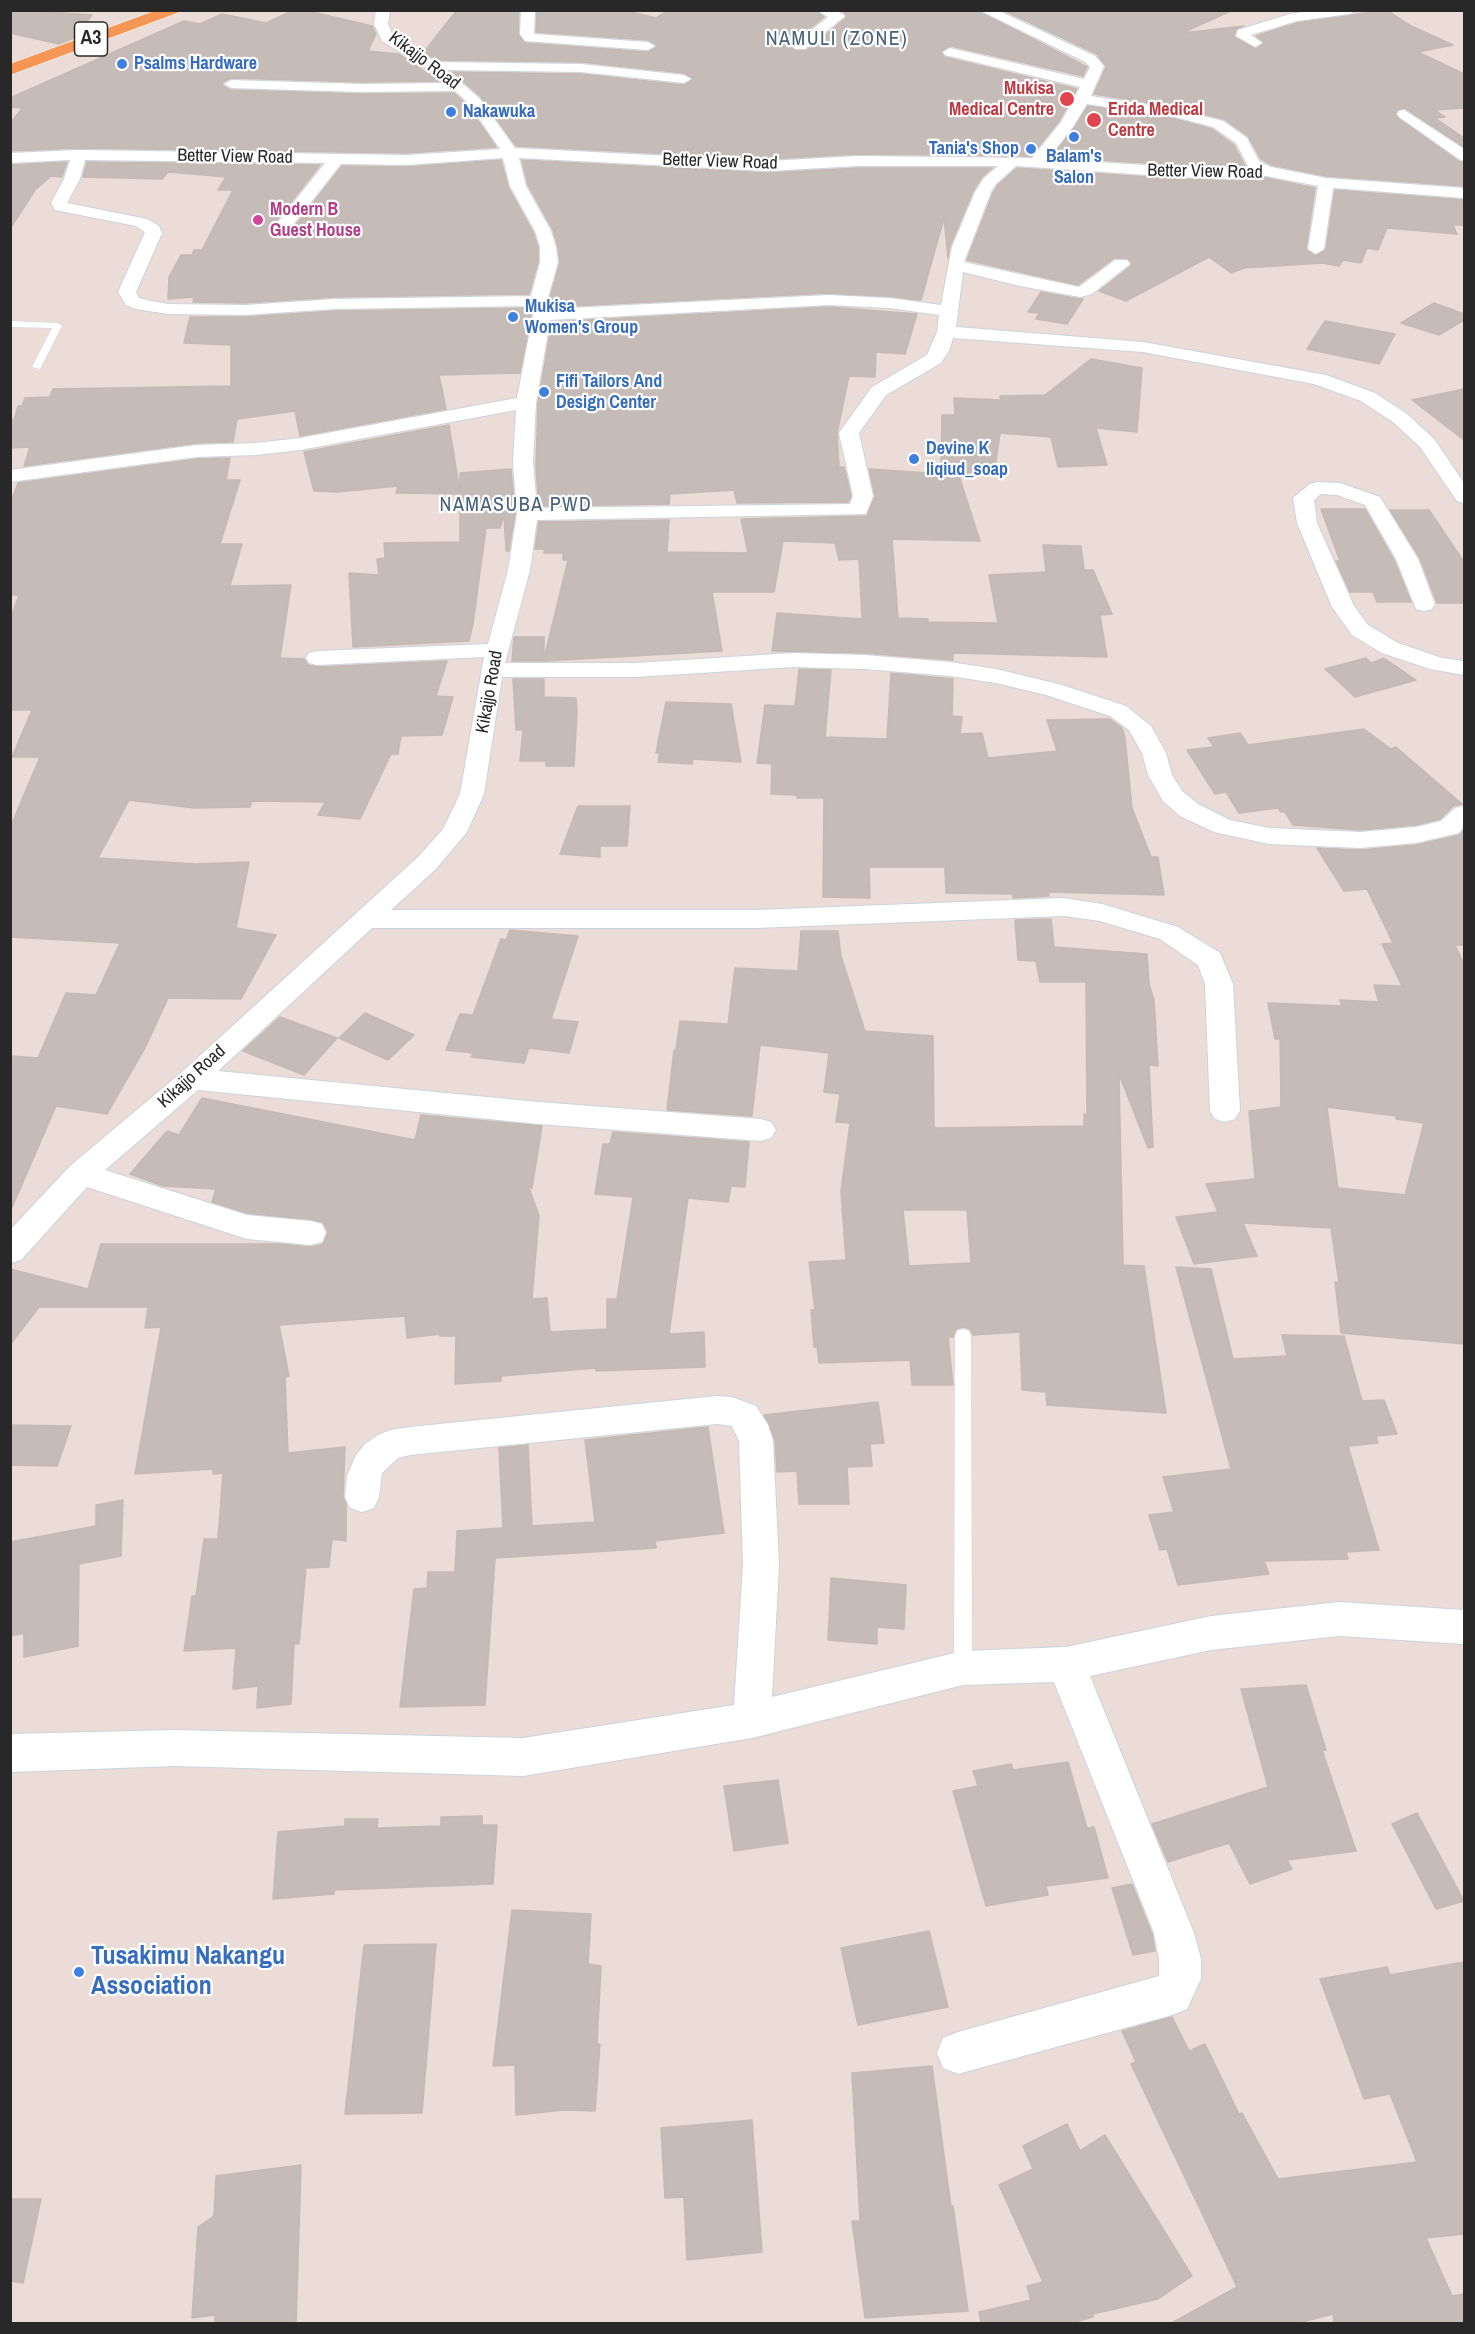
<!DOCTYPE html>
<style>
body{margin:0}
#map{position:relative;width:1475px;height:2334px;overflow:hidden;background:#ebdcd8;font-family:"Archivo Narrow",sans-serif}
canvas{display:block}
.frame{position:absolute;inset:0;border:12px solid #282828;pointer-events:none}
</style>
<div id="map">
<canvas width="1475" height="2334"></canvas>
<div class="frame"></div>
</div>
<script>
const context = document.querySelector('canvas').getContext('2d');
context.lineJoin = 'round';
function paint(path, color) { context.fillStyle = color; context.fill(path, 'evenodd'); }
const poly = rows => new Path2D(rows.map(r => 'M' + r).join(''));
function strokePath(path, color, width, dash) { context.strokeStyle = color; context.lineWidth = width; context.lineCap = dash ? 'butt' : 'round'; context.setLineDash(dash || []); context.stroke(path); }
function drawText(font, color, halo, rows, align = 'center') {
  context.font = font + ' "Archivo Narrow",sans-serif'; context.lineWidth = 4.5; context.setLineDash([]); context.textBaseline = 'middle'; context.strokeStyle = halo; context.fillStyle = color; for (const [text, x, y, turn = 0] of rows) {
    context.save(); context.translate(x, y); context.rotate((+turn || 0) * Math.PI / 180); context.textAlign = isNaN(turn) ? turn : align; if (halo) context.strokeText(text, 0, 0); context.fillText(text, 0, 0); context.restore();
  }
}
const building = poly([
 [10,10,22,10,92,15,74,38,59,44,10,33,10,10],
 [294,10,304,10,372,26,376,34,368,51,399,54,439,81,362,82,231,78,223,82,223,86,231,90,362,94,454,93,467,105,496,147,407,153,79,148,10,151,10,123,23,108,10,107,10,98,184,21,200,24,222,14,266,23,294,10],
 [457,10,519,10,518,34,525,43,648,52,657,47,648,40,536,32,537,10,623,10,656,18,669,10,815,10,824,17,793,42,791,47,795,51,806,51,846,18,846,14,841,10,977,10,1087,67,1083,76,951,46,941,51,944,57,1077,89,1059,121,1031,156,858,154,768,159,516,146,481,97,453,72,581,74,684,85,693,78,684,73,581,62,437,60,424,52,457,10],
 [1003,10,1233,10,1182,33,1244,26,1236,29,1234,37,1256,49,1264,42,1256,36,1297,23,1386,10,1411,26,1453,45,1418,52,1464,74,1464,108,1435,110,1445,117,1435,118,1464,138,1464,147,1405,108,1397,110,1395,115,1458,161,1464,163,1464,186,1326,176,1272,165,1261,159,1248,136,1224,119,1175,107,1094,94,1106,67,1097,54,1003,10],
 [1088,106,1175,119,1212,129,1234,145,1245,166,1177,165,1052,157,1088,106],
 [501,160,508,187,533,232,538,247,538,262,529,294,335,297,245,303,193,302,194,297,168,299,169,277,181,255,192,255,194,250,202,250,233,190,218,190,226,177,168,172,162,179,83,177,87,162,320,165,273,225,274,228,283,233,291,231,342,166,407,167,501,160],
 [522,160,768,173,858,168,992,168,982,177,973,191,950,246,948,258,944,218,921,300,829,293,551,307,549,301,560,263,558,247,553,230,528,185,522,160],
 [67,162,62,177,51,176,35,190,10,229,10,165,67,162],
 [1017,168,1177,179,1236,181,1266,178,1315,188,1306,249,1315,256,1326,249,1335,190,1464,200,1464,225,1453,225,1457,234,1387,228,1378,250,1367,248,1361,263,1343,260,1339,266,1322,263,1244,268,1231,273,1209,257,1126,301,1099,291,1131,266,1132,263,1127,258,1114,258,1078,285,967,260,993,193,998,185,1017,168],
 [1041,292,1080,299,1083,299,1067,324,1036,319,1039,313,1028,312,1041,292],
 [1434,303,1464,314,1464,320,1439,335,1401,323,1434,303],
 [829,307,917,314,905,354,876,352,875,377,849,376,837,433,839,467,844,467,851,496,848,502,737,503,734,490,670,494,669,504,539,506,536,468,538,403,552,322,829,307],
 [529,308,531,315,520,373,439,375,446,409,300,436,295,411,237,419,233,442,197,443,24,466,30,447,10,448,10,420,14,420,18,406,22,406,25,398,50,397,53,389,231,386,231,345,184,343,190,317,245,317,335,311,529,308],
 [1325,321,1395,334,1379,364,1307,349,1325,321],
 [1091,359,1142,368,1137,432,1096,428,1107,465,1058,467,1051,437,1000,433,994,475,958,473,980,541,892,539,898,618,928,619,928,622,998,623,989,575,1046,572,1043,545,1081,546,1084,570,1093,570,1112,614,1100,615,1107,657,953,653,953,660,864,653,772,651,777,613,862,619,859,559,839,560,835,543,783,541,774,592,712,592,722,651,544,661,512,661,514,637,544,637,544,659,568,560,563,560,563,553,544,553,545,549,535,549,539,522,669,520,667,552,748,553,741,519,867,516,875,496,869,469,929,473,931,468,941,469,942,415,955,415,954,398,1001,400,1000,396,1045,395,1091,359],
 [1464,389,1464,440,1412,400,1464,389],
 [449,425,460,492,460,473,511,469,515,514,509,551,506,551,504,515,500,528,486,528,473,624,469,641,353,647,349,573,379,575,377,559,385,558,384,543,460,542,460,494,396,493,398,486,337,492,314,491,304,452,449,425],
 [230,458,226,480,240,480,220,544,242,544,230,586,291,585,280,658,304,659,308,665,317,667,447,661,436,696,453,697,442,735,401,736,398,754,391,754,360,819,318,815,325,802,252,801,250,807,194,808,129,800,98,858,196,864,249,862,236,928,276,935,241,999,168,998,145,1048,107,1114,56,1106,10,1212,10,1056,38,1058,66,993,96,995,120,943,10,937,10,828,40,757,12,757,32,710,10,710,10,620,19,595,10,595,10,505,18,483,197,459,230,458],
 [1321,509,1365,509,1394,560,1411,602,1377,602,1373,592,1350,592,1336,561,1340,561,1321,509],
 [1390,510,1429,510,1464,562,1464,603,1437,603,1420,558,1390,510],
 [1366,658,1371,663,1384,658,1416,680,1355,697,1325,669,1366,658],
 [799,669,831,670,825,737,887,739,891,673,953,679,952,716,962,717,960,734,982,733,988,758,1057,751,1047,720,1110,719,1122,728,1125,738,1132,808,1151,857,1158,857,1164,895,1048,892,1049,896,1013,898,1013,894,946,893,945,867,869,867,870,898,823,897,824,798,797,798,797,795,771,794,772,764,757,763,765,705,795,706,799,669],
 [513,679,544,679,544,697,576,698,577,713,574,766,546,766,546,761,520,761,523,730,516,730,513,679],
 [666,702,731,704,741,762,693,759,692,764,658,762,660,753,656,753,666,702],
 [1364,729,1391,749,1396,747,1462,804,1453,806,1440,819,1416,825,1360,830,1293,825,1285,812,1281,812,1278,808,1239,813,1226,792,1215,794,1187,750,1214,747,1208,738,1240,733,1248,745,1364,729],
 [578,806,630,806,627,846,600,846,600,857,560,854,578,806],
 [1464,830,1464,945,1455,945,1464,964,1464,1344,1341,1333,1335,1282,1339,1283,1331,1228,1243,1223,1257,1256,1194,1264,1176,1217,1218,1212,1206,1184,1255,1179,1249,1111,1281,1107,1280,1039,1275,1039,1268,1003,1342,1006,1340,1000,1379,1002,1374,985,1402,986,1382,944,1393,943,1367,889,1344,891,1317,848,1360,850,1416,845,1460,835,1464,830],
 [1327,1107,1396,1116,1396,1119,1424,1123,1405,1195,1338,1188,1327,1107],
 [1051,919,1054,947,1147,954,1149,984,1154,1000,1158,1066,1149,1065,1153,1147,1148,1148,1119,1074,1123,1265,1144,1266,1166,1413,1047,1405,1046,1392,1022,1390,1020,1332,973,1335,970,1329,964,1327,956,1329,953,1337,948,1337,953,1385,912,1385,910,1360,819,1363,817,1347,814,1347,811,1310,815,1310,809,1262,846,1260,841,1191,850,1123,836,1122,840,1094,824,1092,829,1053,760,1045,752,1116,667,1110,674,1050,676,1050,680,1021,728,1024,735,968,798,971,801,931,838,931,841,956,865,1031,933,1036,934,1128,1084,1126,1084,1114,1087,1115,1086,982,1040,982,1036,961,1018,960,1015,920,1051,919],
 [903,1210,967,1210,971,1263,909,1266,903,1210],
 [510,930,578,936,551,1019,578,1022,569,1053,529,1048,524,1063,471,1057,473,1053,446,1050,460,1014,473,1015,501,939,506,940,510,930],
 [365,1013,414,1035,388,1060,339,1038,365,1013],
 [280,1017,337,1038,304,1075,243,1051,280,1017],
 [202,1098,415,1140,421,1115,542,1126,532,1188,529,1188,539,1216,532,1299,547,1298,550,1332,607,1329,607,1299,617,1299,633,1197,595,1194,603,1144,610,1144,613,1132,749,1142,745,1187,731,1186,728,1202,688,1198,669,1334,704,1332,705,1367,596,1371,596,1368,501,1376,501,1381,455,1384,456,1336,440,1336,440,1334,407,1338,405,1316,279,1325,289,1376,285,1377,288,1453,345,1447,343,1497,346,1504,346,1541,332,1539,329,1567,306,1568,299,1644,294,1644,291,1704,257,1708,258,1686,233,1689,236,1648,184,1651,192,1596,196,1596,204,1539,218,1539,223,1473,213,1474,213,1469,135,1474,161,1327,145,1328,148,1307,39,1307,10,1345,10,1269,88,1289,101,1244,280,1244,311,1247,326,1244,323,1244,328,1232,323,1222,247,1213,212,1202,216,1189,163,1186,130,1174,167,1131,179,1135,202,1098],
 [1176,1267,1211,1269,1233,1359,1287,1356,1282,1335,1344,1336,1362,1401,1384,1400,1397,1434,1376,1436,1378,1443,1348,1446,1379,1550,1346,1552,1348,1559,1264,1561,1269,1574,1178,1585,1167,1549,1160,1550,1149,1515,1174,1512,1163,1477,1231,1469,1176,1267],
 [878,1402,884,1443,870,1444,872,1466,847,1467,849,1504,799,1504,797,1471,777,1472,775,1440,764,1415,878,1402],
 [10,1425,71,1426,57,1466,10,1465,10,1425],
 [708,1427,724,1533,655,1541,656,1548,495,1558,485,1705,400,1707,414,1589,427,1588,428,1572,455,1572,457,1531,503,1528,499,1448,528,1445,532,1526,595,1522,585,1440,708,1427],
 [123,1500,121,1556,79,1564,78,1646,24,1657,24,1633,10,1636,10,1542,96,1526,96,1505,123,1500],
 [831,1578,906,1585,904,1629,877,1627,877,1644,828,1640,831,1578],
 [1306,1685,1326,1750,1322,1750,1356,1851,1287,1860,1292,1869,1250,1884,1229,1843,1168,1862,1152,1824,1268,1787,1241,1689,1306,1685],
 [1068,1762,1087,1828,1094,1827,1108,1878,1046,1886,1048,1895,986,1906,953,1791,978,1786,973,1771,1011,1764,1013,1770,1068,1762],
 [778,1780,788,1843,734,1851,724,1786,778,1780],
 [1417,1813,1464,1901,1436,1909,1392,1824,1417,1813],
 [482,1816,482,1825,497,1825,493,1884,334,1890,334,1894,273,1899,278,1832,345,1826,345,1819,378,1819,377,1828,441,1826,441,1817,482,1816],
 [1132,1884,1152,1934,1155,1951,1133,1955,1112,1888,1132,1884],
 [512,1910,591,1914,588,1964,601,1966,597,2044,600,2044,595,2111,564,2110,516,2115,515,2065,493,2066,512,1910],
 [929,1931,948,2007,858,2025,841,1948,929,1931],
 [436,1944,422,2113,345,2114,364,1945,436,1944],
 [1464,1962,1464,2234,1426,2238,1452,2296,1464,2294,1464,2324,1334,2324,1333,2314,1294,2324,1170,2324,1237,2287,1131,2064,1136,2062,1122,2031,1172,2017,1189,2051,1205,2044,1239,2114,1242,2113,1278,2179,1417,2162,1390,2094,1364,2099,1320,1979,1387,1967,1390,1975,1464,1962],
 [932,2066,951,2207,953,2206,968,2311,865,2318,852,2221,860,2221,852,2073,932,2066],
 [752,2120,762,2252,687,2260,684,2197,665,2198,661,2128,752,2120],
 [1067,2124,1080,2151,1105,2135,1192,2276,1158,2299,1093,2314,1093,2317,1068,2324,981,2324,979,2312,1031,2300,1027,2286,1043,2282,999,2185,1033,2169,1023,2146,1067,2124],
 [301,2165,296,2324,215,2324,215,2315,192,2318,198,2227,214,2216,216,2176,301,2165],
 [10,2199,41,2199,23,2283,10,2281,10,2199]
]);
paint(building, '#c5bbb7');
strokePath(building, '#c6b8b2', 1.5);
const lane = poly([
 [10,321,58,323,62,326,40,369,32,367,52,328,10,327,10,321],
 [963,1329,969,1331,971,1336,972,1668,970,1674,963,1677,956,1674,954,1668,955,1336,957,1331,963,1329]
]);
const street = poly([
 [376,10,390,10,388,24,393,36,436,62,581,64,684,75,691,79,684,83,581,72,447,70,479,98,515,148,768,161,858,156,1032,158,1061,122,1080,87,945,55,943,52,950,48,1084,79,1090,67,1085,62,979,10,997,10,1095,56,1104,66,1091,96,1175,109,1223,121,1247,138,1259,161,1271,167,1326,178,1464,188,1464,198,1333,188,1324,249,1316,254,1308,249,1318,186,1266,176,1236,179,1177,177,1016,166,996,184,991,192,964,262,1079,287,1115,260,1127,260,1130,264,1092,294,1080,297,1020,286,963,272,956,327,1143,342,1326,375,1375,393,1407,414,1434,439,1464,483,1464,503,1457,501,1420,447,1393,422,1361,401,1314,384,1143,352,953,338,949,351,941,363,886,395,859,433,873,496,866,514,537,520,530,570,505,663,636,663,793,653,864,655,950,662,996,669,1062,685,1126,706,1151,726,1166,753,1172,775,1182,791,1198,804,1230,820,1269,828,1360,832,1416,827,1441,821,1455,808,1464,806,1464,827,1459,833,1416,843,1360,848,1269,844,1214,832,1180,816,1163,801,1148,775,1142,753,1129,730,1110,716,1046,695,996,683,950,676,864,669,793,667,636,677,502,677,484,794,467,832,436,869,391,910,756,910,1064,898,1102,904,1178,927,1220,953,1233,984,1240,1111,1235,1119,1225,1122,1215,1119,1210,1111,1205,984,1198,965,1160,939,1100,921,1064,916,756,928,372,928,218,1071,539,1102,761,1119,771,1122,776,1130,771,1138,761,1141,539,1124,198,1090,105,1170,247,1215,311,1221,322,1224,326,1233,322,1242,311,1245,247,1239,87,1187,21,1260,10,1263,10,1230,70,1166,182,1072,418,857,443,829,460,794,484,657,317,665,309,663,306,658,309,653,317,651,488,644,508,570,517,514,513,462,516,410,300,450,256,455,197,457,10,482,10,470,197,445,256,443,300,438,517,398,533,315,531,306,335,309,245,315,168,314,136,309,126,305,118,292,145,232,136,226,55,210,51,203,64,179,70,160,10,163,10,153,79,150,407,155,500,149,469,104,455,91,362,92,231,88,224,84,231,80,362,84,445,83,428,69,382,41,374,24,376,10],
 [1087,104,1175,117,1213,127,1236,143,1249,168,1177,167,1048,159,1073,127,1087,104],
 [503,158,510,186,535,231,540,247,540,262,531,296,335,299,245,305,168,304,146,300,139,298,136,292,162,233,159,226,147,219,67,203,80,179,85,160,325,163,275,226,283,231,289,230,341,164,407,165,503,158],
 [519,158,768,171,858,166,998,166,984,178,975,192,952,247,941,305,890,298,829,295,549,309,547,301,558,262,556,247,551,231,526,186,519,158],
 [829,305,890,308,939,315,937,332,927,355,872,387,839,433,853,496,850,504,537,508,533,462,536,403,550,320,829,305],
 [521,10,535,10,534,34,648,42,655,46,648,50,525,41,520,34,521,10],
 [817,10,836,10,845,16,805,49,795,49,793,46,795,43,828,17,817,10],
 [1314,10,1356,10,1350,14,1297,21,1251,35,1262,43,1255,47,1236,36,1238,30,1290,14,1314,10],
 [1404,110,1464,149,1464,161,1459,159,1399,117,1397,114,1399,111,1404,110],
 [1317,482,1340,483,1380,497,1418,559,1435,604,1432,609,1424,611,1416,609,1396,559,1365,505,1337,495,1321,494,1314,500,1317,523,1354,606,1368,625,1398,643,1442,658,1464,661,1464,675,1430,669,1382,653,1352,635,1332,607,1297,523,1293,498,1310,484,1317,482],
 [717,1396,732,1397,756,1406,768,1425,773,1441,779,1565,772,1697,963,1651,1066,1647,1211,1616,1339,1602,1464,1610,1464,1644,1339,1636,1211,1650,1090,1676,1194,1933,1201,1959,1201,1979,1187,2009,1172,2015,958,2074,943,2068,937,2053,943,2038,958,2032,1159,1976,1159,1959,1154,1933,1054,1682,963,1685,752,1738,523,1776,174,1766,10,1772,10,1734,174,1730,523,1738,734,1705,743,1565,739,1441,732,1426,717,1424,410,1455,398,1458,382,1473,379,1497,374,1508,362,1512,350,1508,345,1497,347,1476,356,1455,365,1444,378,1435,390,1430,410,1427,717,1396]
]);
const primary = poly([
 [157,10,179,10,177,13,10,75,10,64,157,10]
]);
strokePath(lane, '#cbd4de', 1);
strokePath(street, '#cbd4de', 2);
strokePath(primary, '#fff', 1);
paint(lane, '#fff');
paint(street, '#fff');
paint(primary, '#f59654');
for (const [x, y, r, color] of [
 [122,64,6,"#3f7fe0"],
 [1067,99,8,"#e0444e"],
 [451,112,6,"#3f7fe0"],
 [1094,120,8,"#e0444e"],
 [1074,137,6,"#3f7fe0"],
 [1031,149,6,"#3f7fe0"],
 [258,220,6,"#d1479c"],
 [513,317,6,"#3f7fe0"],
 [544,392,6,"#3f7fe0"],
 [914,459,6,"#3f7fe0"],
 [79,1972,6,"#3f7fe0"]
]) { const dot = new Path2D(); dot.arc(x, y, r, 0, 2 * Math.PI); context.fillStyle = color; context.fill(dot); strokePath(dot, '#fff', 2); }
drawText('18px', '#282828', '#fff', [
 ["Kikajjo Road",424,61,37],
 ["Better View Road",235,157,1],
 ["Better View Road",720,162,2],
 ["Better View Road",1205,172,1],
 ["Kikajjo Road",490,692,-80],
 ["Kikajjo Road",192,1077,-42]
]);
drawText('bold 18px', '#366cbe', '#fff', [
 ["Psalms Hardware",134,64],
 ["Nakawuka",463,112],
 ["Tania's Shop",1019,149,"right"],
 ["Balam's",1074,157,"center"],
 ["Salon",1074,178,"center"],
 ["Mukisa",525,307],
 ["Women's Group",525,328],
 ["Fifi Tailors And",556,382],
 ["Design Center",556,403],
 ["Devine K",926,449],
 ["liqiud_soap",926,470]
], 'left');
drawText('bold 18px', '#be3a42', '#fff', [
 ["Mukisa",1054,89],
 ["Medical Centre",1054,110],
 ["Erida Medical",1108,110,"left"],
 ["Centre",1108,131,"left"]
], 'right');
drawText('bold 18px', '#b23c85', '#fff', [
 ["Modern B",270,210],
 ["Guest House",270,231]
], 'left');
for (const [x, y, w] of [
 [91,39,33]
]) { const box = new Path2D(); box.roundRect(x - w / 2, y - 17, w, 34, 4.5); context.fillStyle = '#fff'; context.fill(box); strokePath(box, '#282828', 1.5); }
drawText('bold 20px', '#282828', null, [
 ["A3",91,39]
]);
context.letterSpacing = '1.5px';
drawText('20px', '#476279', '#fff', [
 ["NAMULI (ZONE)",837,40],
 ["NAMASUBA PWD",516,506]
]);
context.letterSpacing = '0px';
drawText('bold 26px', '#366cbe', '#fff', [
 ["Tusakimu Nakangu",91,1957],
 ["Association",91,1987]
], 'left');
</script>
